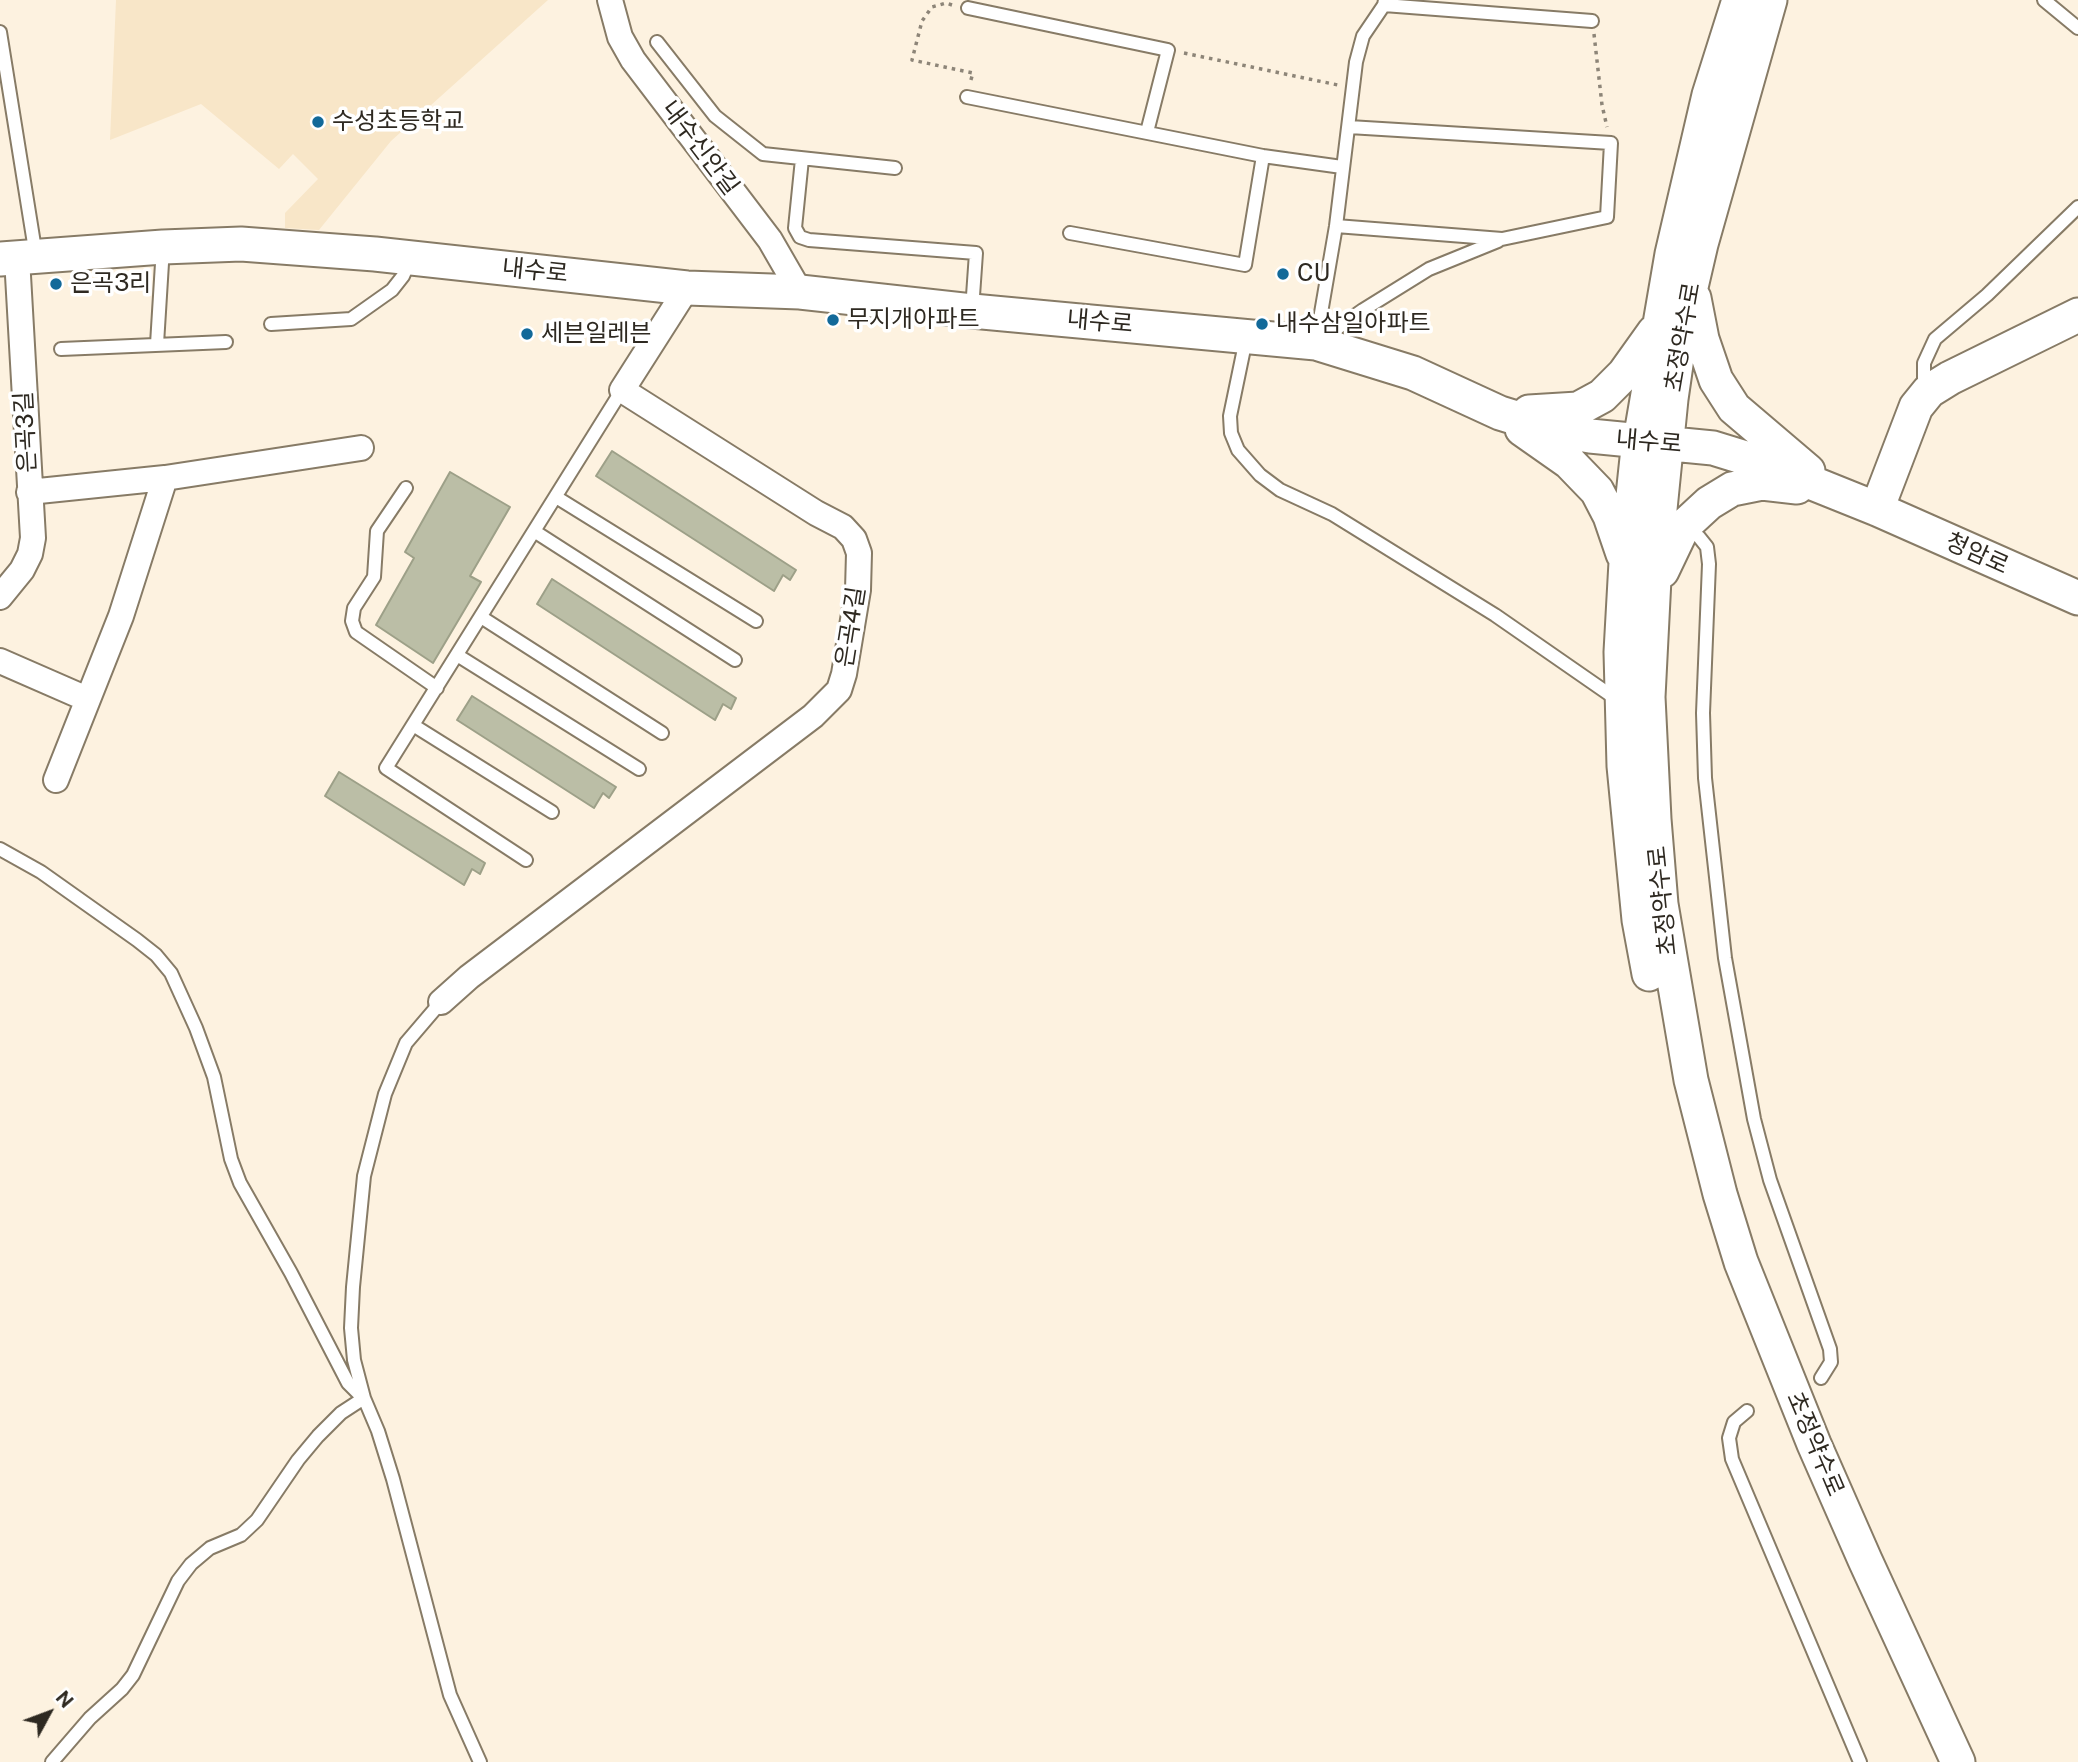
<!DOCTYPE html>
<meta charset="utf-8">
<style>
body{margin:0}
#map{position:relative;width:2078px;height:1762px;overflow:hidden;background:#fdf2e0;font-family:"Public Sans",sans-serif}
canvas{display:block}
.north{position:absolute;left:14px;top:1678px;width:70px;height:70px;-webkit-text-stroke:5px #fff;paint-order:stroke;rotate:49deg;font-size:19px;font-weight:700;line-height:28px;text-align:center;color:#2e2921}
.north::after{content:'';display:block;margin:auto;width:24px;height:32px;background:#2e2921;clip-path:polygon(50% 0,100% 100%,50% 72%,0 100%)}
</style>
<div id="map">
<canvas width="2078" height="1762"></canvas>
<div class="north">N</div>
</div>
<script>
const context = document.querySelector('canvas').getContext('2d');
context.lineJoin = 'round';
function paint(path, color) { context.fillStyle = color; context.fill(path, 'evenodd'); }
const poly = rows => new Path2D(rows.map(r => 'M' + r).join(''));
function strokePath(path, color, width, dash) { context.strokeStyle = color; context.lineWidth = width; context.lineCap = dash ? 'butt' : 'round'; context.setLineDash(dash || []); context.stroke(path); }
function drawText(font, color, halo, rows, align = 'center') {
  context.font = font + ' "Public Sans","Noto Sans KR",sans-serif'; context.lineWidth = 7; context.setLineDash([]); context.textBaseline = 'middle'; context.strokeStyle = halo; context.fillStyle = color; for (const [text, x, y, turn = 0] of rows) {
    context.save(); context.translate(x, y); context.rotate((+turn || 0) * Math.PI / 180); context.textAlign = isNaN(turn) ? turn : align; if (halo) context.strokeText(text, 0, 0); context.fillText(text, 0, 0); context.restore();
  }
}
paint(poly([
 [116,0,548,0,391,141,319,230,285,228,285,213,318,179,293,154,279,169,201,104,110,140]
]), '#f8e6c8');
const building = poly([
 [612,451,796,570,790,580,783,575,774,591,596,476,612,451],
 [450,472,510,507,470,576,481,582,433,663,376,625,414,558,405,552,450,472],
 [552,579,736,698,731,709,723,704,715,720,537,604,552,579],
 [472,696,616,787,609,798,603,793,594,808,457,720,472,696],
 [339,772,485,863,480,874,472,869,464,885,325,796,339,772]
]);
paint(building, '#bbbea6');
strokePath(building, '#9da088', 2);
const lane = poly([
 [2044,0,2078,28],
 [1384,5,1592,21],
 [968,8,1168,50,1147,132],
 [0,32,36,256],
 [657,42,715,116,763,154,895,168],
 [967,97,1263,156,1342,167],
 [802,159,795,228,800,237,809,240,976,253,972,310],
 [1336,226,1502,239,1607,217,1611,143,1349,127],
 [1070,233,1245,265,1263,156],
 [271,324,351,319,392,290,403,276,411,258],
 [1246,339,1230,416,1231,433,1238,450,1260,475,1280,490,1332,514,1495,615,1619,701],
 [1319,341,1363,310,1429,269,1498,241],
 [1316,342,1336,226,1356,62,1363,36,1384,5,1385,0],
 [157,344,163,247],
 [61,349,226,342],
 [1929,390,1924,378,1924,363,1935,339,1987,295,2078,207],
 [406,488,377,531,374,577,354,608,352,621,356,632,437,688],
 [556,497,756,621],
 [1683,527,1699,537,1707,547,1709,564,1703,713,1705,778,1725,958,1754,1119,1770,1180,1830,1349,1831,1362,1821,1378],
 [534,531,735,660],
 [481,617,662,733],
 [457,655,639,769],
 [413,725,552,812],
 [0,849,41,872,137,940,156,955,171,973,196,1028,214,1077,231,1159,240,1183,291,1273,348,1383,363,1398],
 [526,860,386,768,622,390],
 [441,1002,406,1043,385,1094,364,1176,353,1287,351,1328,354,1360,364,1398,378,1431,393,1479,450,1695,480,1762],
 [1747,1411,1734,1422,1729,1438,1732,1459,1860,1762],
 [52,1762,90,1718,122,1689,133,1675,178,1581,191,1564,210,1548,241,1535,257,1520,298,1460,318,1436,341,1413,364,1398]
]);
const street = poly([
 [610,0,620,37,633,60,770,240,800,292],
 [29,492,165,478,361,448],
 [0,597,22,570,30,554,33,538,17,258],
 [0,661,87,699],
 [56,780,121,616,165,478],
 [441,1002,469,977,813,716,839,690,844,674,858,590,859,553,854,539,843,527,816,513,622,390,687,288]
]);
const secondary = poly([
 [1770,0,1701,244,1681,330,1671,399,1655,559,1648,697,1654,819,1661,904,1691,1080,1720,1194,1741,1262,1814,1444,1865,1560,1958,1762],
 [0,259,163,247,241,244,375,254,687,288,800,292,972,311,1316,343,1413,373,1500,413,1552,429,1590,436,1713,448,1765,464,1877,509,2078,598],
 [1694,298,1702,339,1716,380,1734,408,1808,471],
 [1529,412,1578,409,1602,396,1624,374,1654,332],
 [1522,429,1569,462,1597,491,1610,516,1623,554],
 [1877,509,1916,407,1929,391,1950,378,2078,315],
 [1662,571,1683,527,1709,503,1732,489,1762,483,1797,487],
 [1649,974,1639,920,1624,766,1621,652,1626,562,1637,458,1672,254,1709,95,1739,0]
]);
strokePath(lane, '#877b66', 16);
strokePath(street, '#877b66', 28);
strokePath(secondary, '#877b66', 37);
strokePath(poly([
 [952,5,946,3,932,7,922,21,912,60,973,73,970,83],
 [1594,34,1602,105,1607,127],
 [1184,53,1338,85]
]), '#8d8578', 3.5, [3.5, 5]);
strokePath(lane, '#fff', 12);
strokePath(street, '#fff', 24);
strokePath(secondary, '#fff', 33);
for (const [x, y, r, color] of [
 [318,122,7,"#126999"],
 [1283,274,7,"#126999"],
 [56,284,7,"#126999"],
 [833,320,7,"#126999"],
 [1262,324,7,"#126999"],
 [527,334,7,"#126999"]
]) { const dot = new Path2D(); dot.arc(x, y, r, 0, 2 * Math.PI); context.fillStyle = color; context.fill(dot); strokePath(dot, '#fff', 2.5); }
drawText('24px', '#2e2921', '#fff', [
 ["수성초등학교",332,122],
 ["CU",1297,274],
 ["은곡3리",70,284],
 ["무지개아파트",847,320],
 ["내수삼일아파트",1276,324],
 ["세븐일레븐",541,334]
], 'left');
drawText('24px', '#2e2921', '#fff', [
 ["내수신안길",700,148,53],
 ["내수로",535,271,6],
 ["내수로",1100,322,5],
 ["초정약수로",1683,337,-80],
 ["은곡3길",26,432,-93],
 ["내수로",1649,442,5],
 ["청암로",1977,554,24],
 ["은곡4길",851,627,-81],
 ["초정약수로",1663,901,-96],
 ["초정약수로",1815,1444,67]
]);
</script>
